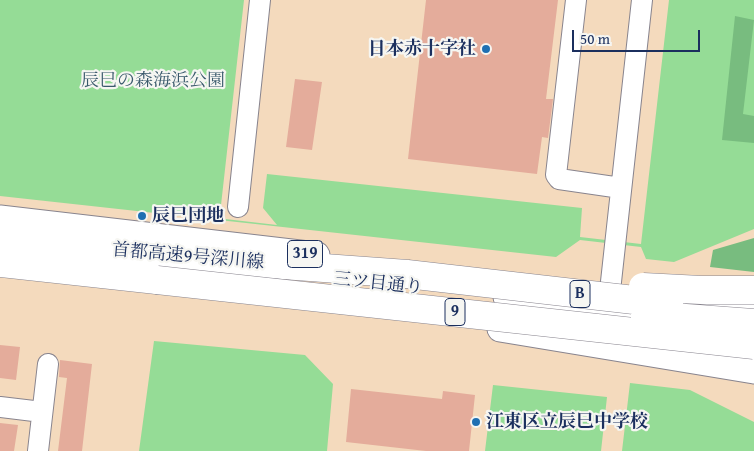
<!DOCTYPE html>
<meta charset="utf-8">
<style>
body{margin:0}
#map{position:relative;width:754px;height:451px;overflow:hidden;background:#f4dabd;font-family:"Gentium Book Plus",serif}
canvas{display:block}
.scale{position:absolute;left:572px;top:30px;width:128px;height:22px;box-sizing:border-box;border:2px solid #1b2f5e;border-top:0;padding-left:6px;font-size:15px;line-height:18px;white-space:nowrap;color:#1b2f5e;-webkit-text-stroke:4px #f6f6f2;paint-order:stroke}
</style>
<div id="map">
<canvas width="754" height="451"></canvas>
<div class="scale">50 m</div>
</div>
<script>
const context = document.querySelector('canvas').getContext('2d');
context.lineJoin = 'round';
function paint(path, color) { context.fillStyle = color; context.fill(path, 'evenodd'); }
const poly = rows => new Path2D(rows.map(r => 'M' + r).join(''));
function strokePath(path, color, width, dash) { context.strokeStyle = color; context.lineWidth = width; context.lineCap = dash ? 'butt' : 'round'; context.setLineDash(dash || []); context.stroke(path); }
function drawText(font, color, halo, rows, align = 'center') {
  context.font = font + ' "Gentium Book Plus","Noto Serif JP",serif'; context.lineWidth = 4.5; context.setLineDash([]); context.textBaseline = 'middle'; context.strokeStyle = halo; context.fillStyle = color; for (const [text, x, y, turn = 0] of rows) {
    context.save(); context.translate(x, y); context.rotate((+turn || 0) * Math.PI / 180); context.textAlign = isNaN(turn) ? turn : align; if (halo) context.strokeText(text, 0, 0); context.fillText(text, 0, 0); context.restore();
  }
}
paint(poly([
 [0,0,244,0,221,205,208,217,277,225,263,208,267,174,582,208,580,237,641,244,669,0,754,0,754,229,674,262,646,259,641,247,580,240,556,257,0,196],
 [154,341,305,355,333,384,327,451,139,451],
 [630,383,690,390,754,422,754,451,622,451],
 [493,385,607,397,601,451,485,451]
]), '#95dc96');
paint(poly([
 [735,16,754,20,743,114,754,116,754,143,722,140],
 [754,238,754,272,710,267,713,250]
]), '#78bc7f');
paint(poly([
 [426,0,558,0,546,99,553,99,548,138,542,137,537,174,408,159],
 [295,79,322,82,312,150,286,147],
 [0,345,20,347,16,380,0,378],
 [60,360,92,364,82,451,58,451,67,378,59,377],
 [351,389,442,399,443,391,475,395,469,451,426,451,346,442],
 [0,423,18,425,14,451,0,451]
]), '#e4ac9b');
const minor = poly([
 [576,0,556,175,559,179,621,188],
 [238,207,260,0],
 [608,309,642,0],
 [0,407,42,412],
 [38,451,48,364]
]);
const major = poly([
 [0,218,317,255],
 [506,297,636,320],
 [704,300,754,306],
 [500,329,754,371]
]);
const highway = poly([
 [0,239,158,256,407,274],
 [0,263,157,280]
]);
strokePath(minor, '#88848e', 22);
strokePath(major, '#88848e', 27);
strokePath(highway, '#88848e', 29);
strokePath(minor, '#fff', 20);
strokePath(major, '#fff', 25);
strokePath(highway, '#fff', 28);
const highwayBridge = poly([
 [407,274,669,304],
 [157,280,754,345],
 [643,287,701,290,754,290],
 [645,315,754,323]
]);
strokePath(highwayBridge, '#88848e', 29, []);
strokePath(highwayBridge, '#fff', 28);
for (const [x, y, r, color] of [
 [486,49,5,"#1f6fb2"],
 [142,216,5,"#1f6fb2"],
 [476,422,5,"#1f6fb2"]
]) { const dot = new Path2D(); dot.arc(x, y, r, 0, 2 * Math.PI); context.fillStyle = color; context.fill(dot); strokePath(dot, '#f6f6f2', 2); }
for (const [x, y, w] of [
 [305,254,35],
 [580,294,20],
 [455,312,20]
]) { const box = new Path2D(); box.roundRect(x - w / 2, y - 13.5, w, 27, 4); context.fillStyle = '#f6f6f2'; context.fill(box); strokePath(box, '#1b2f5e', 1); }
drawText('bold 16px', '#1b2f5e', null, [
 ["319",305,254],
 ["B",580,294],
 ["9",455,312]
]);
drawText('bold 18px', '#1b2f5e', '#f6f6f2', [
 ["日本赤十字社",476,49,"right"],
 ["辰巳団地",152,216],
 ["江東区立辰巳中学校",486,422]
], 'left');
drawText('18px', '#3a5a6c', '#f6f6f2', [
 ["辰巳の森海浜公園",153,81]
]);
drawText('18px', '#1b2f5e', '#f6f6f2', [
 ["首都高速9号深川線",188,257,5],
 ["三ツ目通り",378,284,6]
]);
</script>
